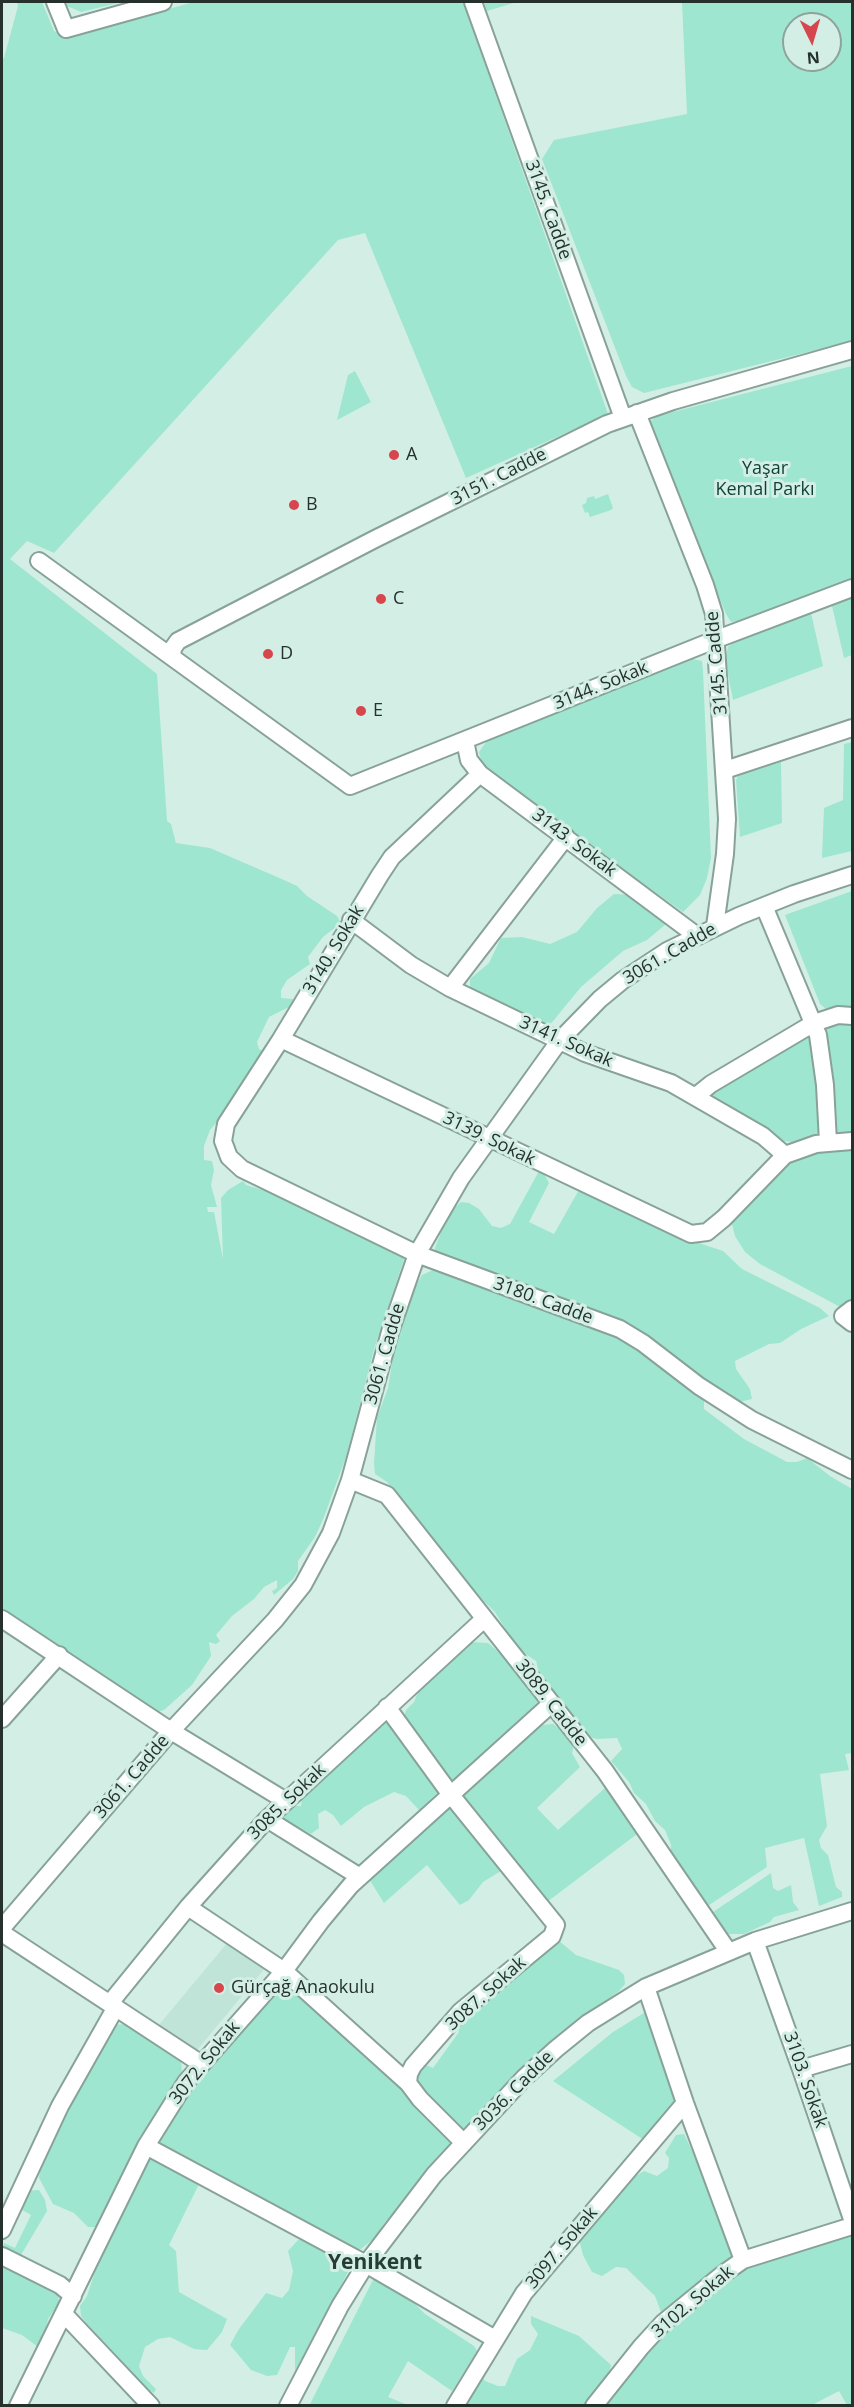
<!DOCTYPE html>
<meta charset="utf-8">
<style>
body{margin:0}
#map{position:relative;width:854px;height:2407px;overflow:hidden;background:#d3efe5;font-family:"Open Sans",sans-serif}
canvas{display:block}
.frame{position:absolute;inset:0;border:3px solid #26312d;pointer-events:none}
.north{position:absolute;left:782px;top:12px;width:60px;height:60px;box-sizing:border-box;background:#d3efe5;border:2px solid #8ea39b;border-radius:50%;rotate:175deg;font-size:16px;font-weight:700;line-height:24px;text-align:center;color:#26312d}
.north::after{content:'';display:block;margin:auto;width:21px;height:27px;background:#d6464c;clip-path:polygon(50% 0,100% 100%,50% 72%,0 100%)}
</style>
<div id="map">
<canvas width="854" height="2407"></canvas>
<div class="frame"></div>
<div class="north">N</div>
</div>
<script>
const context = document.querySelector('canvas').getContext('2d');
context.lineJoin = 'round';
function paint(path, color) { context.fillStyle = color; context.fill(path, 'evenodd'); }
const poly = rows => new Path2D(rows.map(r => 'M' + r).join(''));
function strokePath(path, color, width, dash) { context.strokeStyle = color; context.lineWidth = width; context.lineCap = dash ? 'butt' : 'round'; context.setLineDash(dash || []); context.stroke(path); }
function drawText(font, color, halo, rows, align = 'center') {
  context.font = font + ' "Open Sans",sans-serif'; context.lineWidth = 6; context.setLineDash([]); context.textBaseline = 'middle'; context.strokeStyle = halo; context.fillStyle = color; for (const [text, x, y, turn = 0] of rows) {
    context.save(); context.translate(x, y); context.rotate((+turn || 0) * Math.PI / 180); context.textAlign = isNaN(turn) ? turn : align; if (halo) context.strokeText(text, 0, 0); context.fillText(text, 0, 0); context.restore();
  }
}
paint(poly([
 [228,1942,266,1967,198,2049,187,2050,158,2026]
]), '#c0e4d7');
paint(poly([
 [17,2,42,2,54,31,67,37,194,2,463,2,608,414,466,478,365,233,338,240,54,553,27,541,10,559,157,674,167,821,171,824,176,843,210,848,284,880,297,886,307,896,337,916,341,923,323,937,308,957,310,964,287,980,281,990,281,998,293,999,291,1006,269,1017,257,1042,259,1049,265,1052,228,1109,210,1130,204,1146,204,1160,212,1161,214,1170,211,1185,217,1207,207,1207,208,1212,214,1212,223,1259,221,1198,228,1190,243,1181,246,1185,263,1190,290,1195,404,1254,404,1259,375,1346,346,1457,324,1517,315,1537,298,1561,298,1571,293,1579,274,1595,272,1591,277,1588,277,1580,264,1587,254,1599,232,1616,216,1635,220,1641,216,1644,209,1642,211,1656,192,1685,164,1710,155,1713,2,1611,2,60,4,58,18,6],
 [65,2,122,2,81,12,67,6],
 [484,2,517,2,487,11],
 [682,2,852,2,852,341,644,393,632,387,626,376,542,159,554,140,687,114],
 [794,24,830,24,830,60,794,60],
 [852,366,852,579,738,621,731,622,726,614,651,429,651,421,657,416],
 [355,371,371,402,337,420,348,375],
 [608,494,613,508,611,510,590,517,588,512,585,513,582,505,586,503,587,498,594,496,595,499],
 [852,598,852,655,844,658,832,606],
 [811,613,823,666,733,700,725,659,728,647,733,642],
 [693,659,702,661,703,671,711,858,707,878,700,895,683,912,488,774,482,765,479,752,486,742,506,732],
 [852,742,852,851,822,858,824,808,843,800,844,744],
 [781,762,782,823,740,837,736,780,738,776],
 [852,891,852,1010,827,1010,820,1004,785,915],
 [614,894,633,895,666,924,647,940,623,951,581,987,549,1026,470,990,470,979,489,963,501,938,522,937,550,944,577,932,597,908],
 [831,1021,852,1022,852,1135,841,1135,835,1130,833,1078,825,1027],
 [809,1032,819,1083,823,1132,819,1139,797,1143,784,1141,758,1127,712,1095,722,1083],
 [852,1148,852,1300,842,1308,760,1264,745,1252,735,1236,731,1220,789,1160,815,1152],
 [539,1171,543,1172,549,1183,529,1222,554,1234,580,1188,687,1239,723,1251,742,1269,820,1308,829,1316,801,1329,780,1343,769,1344,735,1361,736,1369,750,1389,752,1399,739,1402,717,1391,663,1348,436,1257,435,1248,448,1214,461,1202,469,1203,479,1209,492,1226,501,1228,510,1224],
 [435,1269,625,1338,685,1379,704,1400,704,1409,744,1439,787,1462,797,1462,807,1458,830,1476,852,1489,852,1753,845,1754,849,1770,820,1774,827,1826,819,1840,821,1848,828,1855,836,1887,842,1892,842,1897,819,1906,804,1838,765,1848,767,1867,706,1907,671,1857,671,1845,665,1830,655,1821,646,1804,634,1793,629,1782,611,1761,622,1749,617,1738,597,1739,590,1737,572,1721,541,1680,536,1661,517,1648,495,1612,455,1573,387,1482,375,1474,374,1463,377,1418,388,1388,394,1351,416,1286,422,1275],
 [470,1642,488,1643,503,1656,536,1696,538,1702,455,1779,447,1781,404,1718,406,1710,414,1702,421,1685],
 [385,1720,398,1732,438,1792,419,1810,406,1796,394,1792,364,1807,341,1826,333,1815,325,1810,318,1814,319,1828,311,1834,285,1821,283,1816,294,1806,301,1806,302,1797],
 [553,1724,568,1735,574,1745,572,1753,580,1767,537,1808,558,1830,605,1788,628,1818,637,1834,547,1902,462,1796,463,1792,518,1743,542,1725],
 [449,1804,504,1869,483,1882,469,1900,460,1905,427,1865,384,1903,369,1879],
 [771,1873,773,1888,778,1891,791,1885,793,1902,799,1910,774,1917,770,1922,744,1934,728,1934,717,1925,712,1917,713,1912],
 [558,1940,576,1955,619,1970,624,1975,625,1984,619,1991,574,2024,467,2130,458,2131,415,2080,422,2063,433,2068,459,2032,456,2024],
 [279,1986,289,1986,355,2047,372,2057,451,2141,451,2147,411,2196,385,2222,377,2236,361,2249,351,2248,328,2237,311,2224,282,2212,252,2192,161,2147,159,2143,158,2139,177,2108,207,2066],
 [647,2011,678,2094,676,2106,644,2140,553,2081,613,2032],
 [127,2024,181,2059,182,2074,140,2137,97,2227,88,2227,74,2213,53,2204,39,2178,41,2162,112,2025],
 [684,2134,714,2197,733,2255,731,2262,662,2315,655,2296,626,2268,616,2267,602,2276,592,2272,583,2255,578,2235,625,2183,644,2171,657,2176,668,2168,669,2158,665,2153,676,2135],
 [148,2157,200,2182,169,2245,176,2251,179,2292,227,2319,222,2332,207,2350,194,2349,170,2337,158,2339,145,2347,139,2366,143,2376,156,2389,154,2393,142,2386,120,2359,87,2324,81,2316,80,2306,87,2296,103,2247],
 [39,2190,45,2200,47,2211,21,2255,12,2255,2,2251,4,2243,15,2248,31,2215,17,2207,24,2191],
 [852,2233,852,2405,847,2405,839,2391,812,2405,601,2406,618,2383,679,2320,743,2268],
 [309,2237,347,2262,349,2270,295,2371,295,2347,290,2347,277,2375,267,2376,251,2370,230,2345,239,2329,266,2293,282,2298,289,2290,293,2271,288,2251,298,2240],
 [2,2262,58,2293,59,2303,48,2319,44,2340,38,2347,22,2335,2,2328],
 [375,2276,402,2291,425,2314,474,2346,477,2351,452,2391,408,2361,388,2397,408,2405,309,2406],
 [531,2316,579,2336,611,2365,609,2374,588,2405,465,2406,481,2375,485,2381,498,2386,505,2386,517,2359,530,2350,538,2334,531,2324]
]), '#9ee6cf');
const minor = poly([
 [55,2,66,29,163,2],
 [473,2,623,418],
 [637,413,705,585,714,614,727,819,725,854,715,926],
 [39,561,350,786,717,639,852,588],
 [172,656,173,648,178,641,375,539,607,424,673,401,852,350],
 [465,741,469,760,480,774,697,936],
 [725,770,852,728],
 [480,774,392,857,380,875,281,1039,226,1124,223,1141,229,1157,242,1169,417,1254,620,1329,643,1343,699,1386,752,1420,852,1470],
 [764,906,818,1035,825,1085,828,1142],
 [351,920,411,965,450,988,585,1053,671,1083,763,1136,785,1155],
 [450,988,566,837],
 [281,1039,691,1234,707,1232,724,1218,785,1155,816,1144,852,1141],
 [696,1096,711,1084,814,1023,838,1015,852,1016],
 [852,1309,843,1316,852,1323],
 [350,1480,387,1495,605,1771,728,1951],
 [2,1619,171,1731,286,1801],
 [387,1707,451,1795,556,1925,552,1936,460,2012,413,2066,409,2074,408,2083,420,2099,464,2143],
 [2,1719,59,1655],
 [267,1819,360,1877],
 [188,1907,284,1971,408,2083],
 [2,1928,171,1731,275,1620,303,1585,331,1533,350,1480,390,1332,417,1254,461,1178,560,1040,600,999,623,980,667,951,739,916,794,894,852,875],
 [2,1933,200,2063],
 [755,1941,801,2069,852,2219],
 [646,1987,685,2103,743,2260],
 [110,2003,188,1907,267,1819,484,1619],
 [801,2069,852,2054],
 [146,2146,366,2264,495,2339],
 [2,2230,60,2106,116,2007],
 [2,2256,60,2285,73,2296],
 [64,2314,151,2406],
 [18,2406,146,2146,186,2082,284,1971,321,1921,351,1885,551,1704],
 [288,2406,340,2306,366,2264,434,2175,524,2078,556,2049,588,2023,646,1987,755,1941,852,1911],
 [455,2406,524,2293,685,2103],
 [594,2406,641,2347,663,2323,723,2274,743,2260,852,2226]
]);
strokePath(minor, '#88a299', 20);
strokePath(minor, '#fff', 16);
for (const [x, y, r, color] of [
 [394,455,6,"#d6464c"],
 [294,505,6,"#d6464c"],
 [381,599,6,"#d6464c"],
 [268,654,6,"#d6464c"],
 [361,711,6,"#d6464c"],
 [219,1988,6,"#d6464c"]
]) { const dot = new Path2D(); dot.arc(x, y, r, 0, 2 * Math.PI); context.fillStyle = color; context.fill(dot); strokePath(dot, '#d3efe5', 2); }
drawText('18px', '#26312d', '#d3efe5', [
 ["3145. Cadde",548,210,70],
 ["3151. Cadde",499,477,-27],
 ["3145. Cadde",717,663,-95],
 ["3144. Sokak",601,686,-22],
 ["3143. Sokak",574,843,37],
 ["3140. Sokak",334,950,-59],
 ["3061. Cadde",670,954,-30],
 ["3141. Sokak",566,1042,24],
 ["3139. Sokak",489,1139,26],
 ["3180. Cadde",543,1301,20],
 ["3061. Cadde",385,1354,-74],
 ["3089. Cadde",551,1703,52],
 ["3061. Cadde",132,1777,-49],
 ["3085. Sokak",287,1802,-44],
 ["3087. Sokak",486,1994,-42],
 ["3072. Sokak",205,2063,-51],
 ["3103. Sokak",805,2080,71],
 ["3036. Cadde",514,2091,-45],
 ["3097. Sokak",562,2248,-50],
 ["3102. Sokak",693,2302,-40]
]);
drawText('18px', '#26312d', '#d3efe5', [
 ["A",406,455],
 ["B",306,505],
 ["C",393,599],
 ["D",280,654],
 ["E",373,711],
 ["Gürçağ Anaokulu",231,1988]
], 'left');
drawText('18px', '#0e3f33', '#d3efe5', [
 ["Yaşar",765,469],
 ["Kemal Parkı",765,490]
]);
drawText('bold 21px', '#263d36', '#d3efe5', [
 ["Yenikent",375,2263]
]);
</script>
